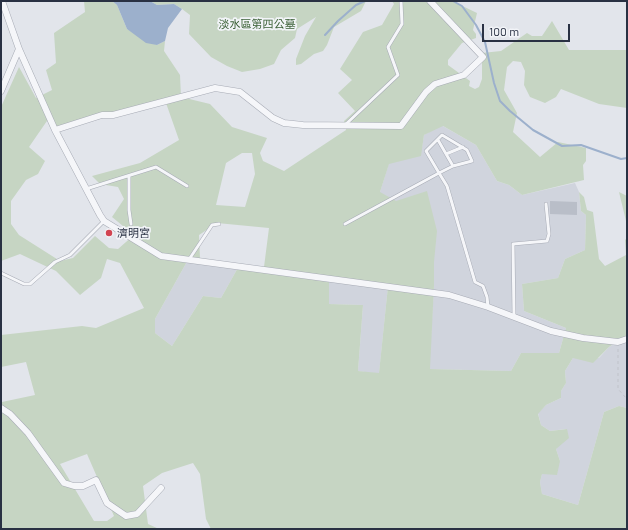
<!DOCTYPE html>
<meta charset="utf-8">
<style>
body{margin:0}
#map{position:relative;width:628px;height:530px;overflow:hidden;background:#e2e5eb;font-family:Barlow,sans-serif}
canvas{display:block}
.frame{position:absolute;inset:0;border:2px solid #293143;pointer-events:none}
.scale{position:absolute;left:482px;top:24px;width:88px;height:18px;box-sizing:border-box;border:2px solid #293143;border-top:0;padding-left:5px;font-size:12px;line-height:14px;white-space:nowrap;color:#293143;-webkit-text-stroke:3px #f2f4f8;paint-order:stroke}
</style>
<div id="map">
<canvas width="628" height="530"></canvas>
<div class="frame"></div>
<div class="scale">100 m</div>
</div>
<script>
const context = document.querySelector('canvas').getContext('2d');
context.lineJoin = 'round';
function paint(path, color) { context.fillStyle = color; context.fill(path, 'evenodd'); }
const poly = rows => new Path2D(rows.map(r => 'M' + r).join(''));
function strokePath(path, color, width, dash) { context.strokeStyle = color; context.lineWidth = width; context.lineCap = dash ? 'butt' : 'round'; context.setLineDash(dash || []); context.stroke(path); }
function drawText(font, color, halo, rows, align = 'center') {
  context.font = font + ' Barlow,"Noto Sans TC",sans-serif'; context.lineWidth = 3.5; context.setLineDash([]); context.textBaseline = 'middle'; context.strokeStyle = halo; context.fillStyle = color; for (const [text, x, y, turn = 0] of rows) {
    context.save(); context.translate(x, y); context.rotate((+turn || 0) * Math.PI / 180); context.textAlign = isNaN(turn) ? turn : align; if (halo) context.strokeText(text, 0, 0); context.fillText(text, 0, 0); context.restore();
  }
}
paint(poly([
 [441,125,476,145,497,181,509,185,522,195,575,183,579,192,581,211,586,215,585,250,565,259,558,278,522,284,524,311,566,328,559,353,521,353,511,371,429,369,434,286,434,262,394,205,354,212,380,192,389,163,418,155,422,147,424,135],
 [189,258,240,264,221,298,203,296,172,346,155,333,155,319],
 [329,277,388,286,379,374,358,371,363,305,329,304],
 [627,338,627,408,619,406,604,412,578,505,542,494,540,482,542,474,560,461,556,449,566,429,550,431,541,425,538,413,546,405,561,398,561,391,566,383,565,371,573,358,599,358,609,347,619,341]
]), '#d0d4dd');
paint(poly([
 [84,1,112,1,117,5,127,29,157,45,165,41,164,51,180,75,181,97,210,104,232,127,267,138,260,153,263,161,284,171,346,130,344,121,355,111,338,93,352,80,340,69,363,32,382,25,394,4,392,1,452,1,477,13,473,30,476,34,476,38,462,43,448,60,448,65,470,81,469,86,475,89,479,87,482,79,482,53,501,51,527,33,532,36,542,36,552,21,569,50,627,50,627,108,599,104,561,89,556,97,545,103,530,97,524,85,525,71,521,62,513,61,507,67,504,90,517,113,513,132,540,157,558,142,586,148,586,161,583,165,584,180,522,195,509,185,497,181,476,145,443,126,424,135,421,156,389,164,380,192,396,201,427,191,437,231,434,262,434,286,430,369,511,371,521,353,559,353,566,328,524,311,522,284,558,278,565,259,585,250,586,215,581,211,579,192,584,197,587,210,593,212,599,259,605,266,626,255,625,240,627,238,627,338,618,341,609,347,593,363,573,358,565,371,566,383,561,391,561,398,546,405,538,414,541,425,550,431,567,429,569,438,556,449,560,461,557,475,542,474,540,482,542,494,578,505,604,412,619,406,627,408,627,529,211,529,206,519,200,474,193,463,162,473,143,486,148,524,159,529,1,529,2,402,35,395,26,362,1,367,1,335,82,326,96,328,144,308,120,263,107,259,101,278,80,295,56,271,20,254,1,261,1,107,19,67,36,98,52,90,46,70,56,63,54,33,85,12],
 [166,103,179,140,140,163,92,176,100,184,118,187,124,199,112,217,134,235,118,249,109,248,95,236,73,258,60,261,19,235,11,224,11,201,26,180,38,174,45,161,29,147,49,118,57,129],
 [242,153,252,153,255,174,245,207,216,205,226,163],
 [217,223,269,228,264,267,240,264,221,298,203,296,172,346,155,333,155,319,189,258,200,259,199,235],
 [329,277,388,286,379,373,358,371,363,305,329,304],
 [87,454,114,516,107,521,94,521,60,464],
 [150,1,366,1,361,11,334,27,327,45,323,51,314,54,301,64,296,65,296,59,305,36,316,17,297,29,295,38,281,50,274,64,260,69,242,72,227,66,211,57,189,34,190,15,182,9,174,4,157,5],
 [619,192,627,196,627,227,626,221]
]), '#c6d5c3');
paint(poly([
 [112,1,150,1,157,5,174,4,182,9,168,28,165,41,157,45,146,43,127,29,117,5]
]), '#9cb0cc');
strokePath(poly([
 [453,1,462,6,476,25,485,42,494,83,500,101,510,111,533,130,562,146,581,145,621,159,627,158],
 [325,35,338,21,356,5,365,1]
]), '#9cb0cc', 2);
paint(poly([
 [550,201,577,202,577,215,550,214]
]), '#b9bec8');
const service = poly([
 [345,125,398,75,388,47,402,24,401,1],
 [438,140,453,166],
 [446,154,463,147],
 [129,176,129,210,131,224],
 [86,189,156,167,187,186],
 [345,224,439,173,453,166,472,161,467,150,442,135,426,151,439,173,447,186,475,282,483,286,487,297,488,307],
 [190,258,212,225,219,224],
 [1,273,24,284,30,284,55,262,70,255,104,221],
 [514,316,513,244,547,241,549,234,546,204]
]);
const minor = poly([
 [2,1,19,49,55,130,100,215,104,221,161,256,449,295,488,307,551,331,583,338,618,342,627,339],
 [1,91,19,49],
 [55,130,102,115,113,115,215,88,240,92,273,118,284,123,303,125,401,126,426,92,435,84,464,75,483,57,430,1],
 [1,408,10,414,28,433,64,483,74,486,83,486,96,480,107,503,126,516,137,514,161,488]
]);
strokePath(service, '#a7abb5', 4);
strokePath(minor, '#a7abb5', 7);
strokePath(poly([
 [618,349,618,389,627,399]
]), '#c0c3ca', 1, [3, 3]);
strokePath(service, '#f5f6f9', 3);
strokePath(minor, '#f5f6f9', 6);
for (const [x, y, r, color] of [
 [109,233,4,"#d24451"]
]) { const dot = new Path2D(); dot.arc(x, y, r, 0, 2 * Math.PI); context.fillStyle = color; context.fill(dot); strokePath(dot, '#f2f4f8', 1.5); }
drawText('11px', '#3b6036', '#f2f4f8', [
 ["淡水區第四公墓",257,24]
]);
drawText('11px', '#293143', '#f2f4f8', [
 ["濟明宮",117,233]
], 'left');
</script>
